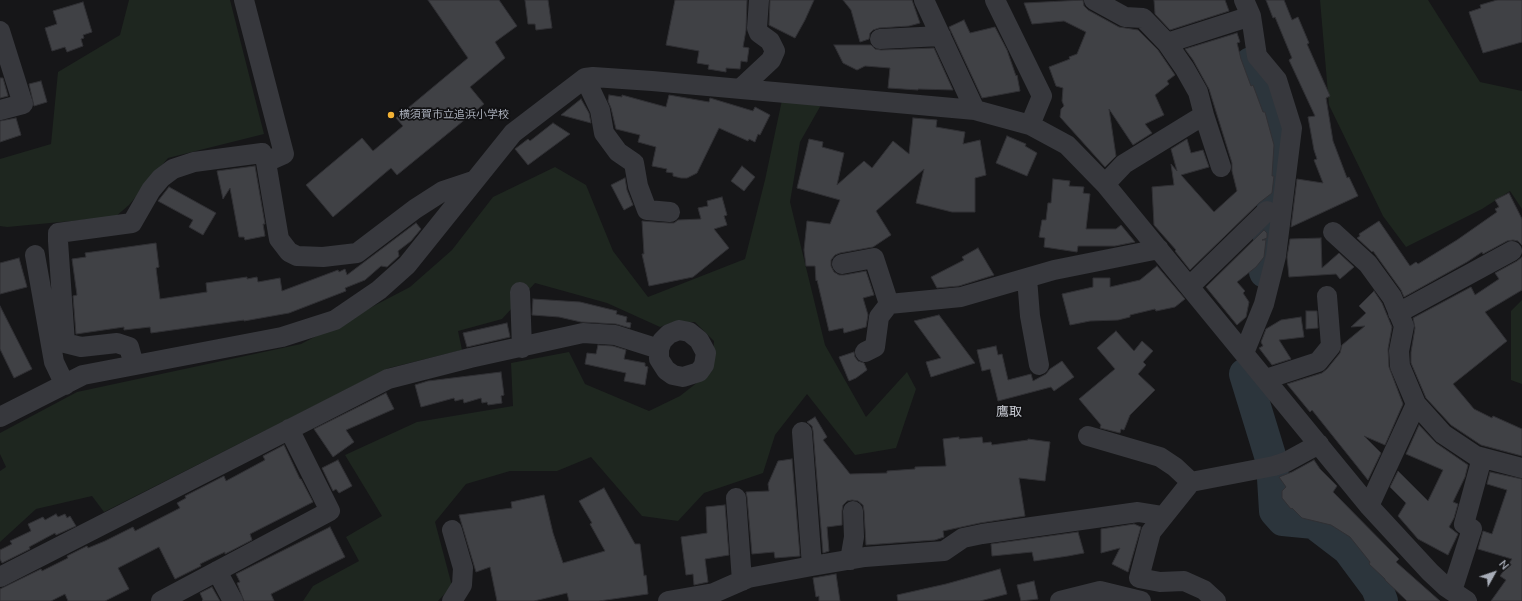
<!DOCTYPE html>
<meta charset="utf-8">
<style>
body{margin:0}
#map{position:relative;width:1522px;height:601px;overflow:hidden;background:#161618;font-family:"Nunito Sans",sans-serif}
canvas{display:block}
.north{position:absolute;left:1474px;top:553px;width:40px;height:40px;-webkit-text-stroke:3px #111113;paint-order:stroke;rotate:50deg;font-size:11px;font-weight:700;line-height:16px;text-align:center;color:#a8adb8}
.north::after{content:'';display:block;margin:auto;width:14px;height:18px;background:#a8adb8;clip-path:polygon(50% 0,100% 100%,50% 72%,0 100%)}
</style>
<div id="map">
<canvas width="1522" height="601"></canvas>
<div class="north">N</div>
</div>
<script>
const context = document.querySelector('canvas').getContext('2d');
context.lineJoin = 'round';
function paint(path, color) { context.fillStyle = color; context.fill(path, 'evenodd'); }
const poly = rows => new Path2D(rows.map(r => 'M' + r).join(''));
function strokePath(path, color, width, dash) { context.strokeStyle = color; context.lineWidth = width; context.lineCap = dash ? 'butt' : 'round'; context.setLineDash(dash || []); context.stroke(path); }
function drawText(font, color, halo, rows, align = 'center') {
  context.font = font + ' "Nunito Sans","Noto Sans JP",sans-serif'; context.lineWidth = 3.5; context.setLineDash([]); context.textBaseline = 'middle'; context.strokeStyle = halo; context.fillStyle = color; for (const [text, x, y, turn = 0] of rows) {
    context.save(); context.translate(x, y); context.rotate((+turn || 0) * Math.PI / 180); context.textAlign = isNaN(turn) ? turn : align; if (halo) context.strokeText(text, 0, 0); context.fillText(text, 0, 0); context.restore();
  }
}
paint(poly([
 [129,0,230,0,264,134,168,158,129,205,115,217,7,227,0,226,0,159,51,144,58,72,120,35],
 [1320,0,1428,0,1480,82,1522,91,1522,209,1510,191,1482,209,1406,247,1383,216,1329,105],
 [782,100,821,105,800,142,790,202,825,345,866,417,907,372,916,389,896,448,855,455,807,394,775,435,763,473,704,493,678,521,642,516,591,457,557,471,510,471,466,484,435,522,452,586,438,601,303,601,313,586,359,561,346,537,382,516,345,455,417,422,513,406,511,363,569,352,585,384,649,411,680,396,712,371,714,341,695,322,673,322,660,327,607,303,535,283,502,319,458,331,462,350,389,368,104,512,92,496,36,509,0,542,0,471,6,467,0,454,0,433,77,392,301,344,410,287,452,250,493,197,555,167,586,185,613,251,648,297,745,259,765,180],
 [1522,300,1522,384,1511,380,1511,311]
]), '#1e261f');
strokePath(poly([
 [1251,63,1269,85,1277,117,1280,149,1278,187,1270,221,1268,261,1265,272],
 [1245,374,1272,462,1275,511,1283,520,1314,523,1348,549,1377,588,1382,601]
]), '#2c353c', 32);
const building = poly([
 [428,0,499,0,517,26,495,42,505,58,470,87,484,104,397,175,391,168,333,217,306,185,362,138,373,151,403,126,396,118,468,58,428,0],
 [525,0,548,0,552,28,536,30,535,24,528,24,525,0],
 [675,0,747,0,746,30,743,47,749,48,747,62,741,61,740,69,726,68,726,72,708,69,709,65,697,63,699,51,666,45,675,0],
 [770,0,814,0,805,20,795,38,769,25,770,0],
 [843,0,912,0,920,23,909,26,879,28,873,30,870,33,869,39,860,42,851,10,843,0],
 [1083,0,1084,6,1088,10,1119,27,1138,30,1158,50,1175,75,1167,81,1169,84,1155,95,1164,115,1145,124,1152,133,1133,145,1109,109,1116,156,1105,167,1060,117,1061,109,1064,106,1062,101,1063,88,1056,86,1049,67,1070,59,1069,57,1077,54,1086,32,1064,21,1032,24,1024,3,1083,0],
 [1154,0,1225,0,1229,11,1170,30,1155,14,1154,0],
 [1266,0,1284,0,1292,20,1298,17,1309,43,1307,44,1330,96,1326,98,1333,141,1347,178,1349,177,1358,196,1291,227,1297,179,1323,183,1314,160,1317,159,1314,150,1308,117,1315,116,1289,60,1292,58,1275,17,1273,18,1266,0],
 [1497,0,1522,0,1522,42,1483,53,1469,12,1481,8,1480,5,1497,0],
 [83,2,92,32,83,35,84,38,81,39,83,46,67,52,65,47,52,51,45,28,57,24,53,11,83,2],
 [964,20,970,33,995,27,1007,50,1016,76,1017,75,1020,91,982,98,949,27,964,20],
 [1237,33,1240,42,1237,43,1241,59,1251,86,1253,85,1263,112,1265,112,1274,145,1272,176,1274,176,1272,193,1259,203,1190,270,1175,251,1176,250,1154,225,1152,187,1174,185,1171,164,1177,171,1171,149,1187,139,1191,153,1203,150,1209,167,1181,175,1214,212,1237,191,1232,171,1232,163,1209,89,1193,60,1185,49,1237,33],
 [834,45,871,45,875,49,881,50,934,48,953,90,918,89,918,90,888,88,890,68,865,66,857,70,843,63,834,45],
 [0,78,3,78,8,96,0,98,0,78],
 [41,81,47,102,34,106,29,84,41,81],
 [609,95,622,97,622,95,666,107,669,95,709,102,710,98,753,111,755,107,770,115,760,135,758,134,755,142,749,139,748,141,719,128,697,173,687,178,681,178,673,176,673,173,666,172,667,169,652,166,656,147,638,142,640,135,616,129,611,108,608,101,609,95],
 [581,99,589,113,591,123,561,115,581,99],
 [16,118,21,135,0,142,0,121,16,118],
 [913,118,937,120,936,127,965,132,963,144,980,140,986,175,975,178,975,212,952,212,916,203,924,169,876,211,891,235,873,247,840,253,835,255,831,260,831,266,834,272,839,275,844,275,866,271,874,295,863,298,868,315,866,327,844,333,843,328,829,331,817,280,816,281,815,266,806,266,804,250,807,221,830,224,840,200,797,188,809,139,823,142,822,147,844,153,837,185,864,161,872,168,893,141,909,154,913,118],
 [553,123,570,134,528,165,515,149,528,139,530,141,553,123],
 [1007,136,1026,144,1025,146,1037,153,1027,176,996,163,1007,136],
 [255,166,265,224,263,224,265,236,245,240,244,237,239,237,230,188,223,199,217,171,255,166],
 [742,166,755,177,744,191,731,181,742,166],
 [625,178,627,190,633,205,624,210,611,185,625,178],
 [1053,179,1070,181,1069,186,1084,187,1083,193,1090,194,1086,229,1116,229,1121,225,1135,242,1115,246,1078,246,1077,252,1044,247,1045,238,1039,237,1042,220,1046,220,1048,203,1051,203,1053,179],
 [169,187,216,213,203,235,189,227,193,220,158,201,169,187],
 [1509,193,1522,219,1522,245,1518,241,1513,240,1507,241,1483,254,1482,252,1467,262,1404,297,1401,290,1373,251,1372,252,1357,238,1360,236,1359,234,1379,221,1410,266,1416,262,1418,264,1457,240,1497,212,1495,209,1499,207,1495,200,1509,193],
 [722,197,727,215,724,216,727,225,714,229,729,248,693,277,649,286,642,254,644,254,642,221,669,223,674,223,678,220,701,219,698,208,708,206,707,201,722,197],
 [416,223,421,229,411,241,398,251,399,256,387,267,381,266,365,280,345,288,346,291,289,313,244,321,244,320,151,333,150,327,124,330,124,327,76,334,73,296,77,295,72,259,86,257,85,253,156,243,159,267,156,268,160,299,207,292,206,283,247,277,247,279,257,277,258,282,280,278,282,291,338,270,339,272,345,269,347,275,416,223],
 [1264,230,1267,233,1267,238,1262,240,1266,240,1264,257,1256,267,1237,282,1245,291,1243,293,1249,302,1246,317,1237,325,1206,287,1264,230],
 [1321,238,1322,268,1339,253,1354,267,1340,279,1336,274,1289,277,1287,257,1290,239,1321,238],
 [978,248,994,275,959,286,937,288,931,277,964,260,962,257,978,248],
 [1522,257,1522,290,1485,312,1507,341,1453,384,1474,409,1492,418,1493,416,1522,429,1522,456,1481,445,1451,425,1426,398,1411,363,1411,352,1415,328,1413,318,1471,287,1475,295,1499,279,1495,273,1517,261,1522,257],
 [19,258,27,287,0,294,0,263,19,258],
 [1157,266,1185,299,1175,307,1156,311,1155,309,1130,315,1130,317,1118,320,1090,321,1070,325,1062,294,1093,287,1093,278,1110,278,1110,287,1140,280,1157,266],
 [1374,291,1382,303,1392,327,1388,349,1389,367,1403,404,1385,445,1364,436,1381,453,1368,480,1312,410,1310,412,1287,384,1322,373,1327,369,1340,353,1342,345,1365,326,1351,327,1366,313,1359,306,1374,291],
 [533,299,580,302,617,311,616,314,627,317,626,322,631,323,630,328,616,324,581,322,559,317,532,315,533,299],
 [0,306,32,369,14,378,0,349,0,306],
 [1306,311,1317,311,1318,328,1306,329,1306,311],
 [939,315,975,363,931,377,926,362,941,358,914,321,939,315],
 [1301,317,1304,337,1279,340,1291,359,1272,365,1259,348,1263,346,1261,342,1266,329,1281,320,1301,317],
 [507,323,510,337,467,347,463,333,507,323],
 [1116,331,1134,351,1142,341,1153,351,1143,362,1146,365,1138,374,1155,390,1130,415,1124,430,1121,429,1120,433,1100,428,1101,425,1079,399,1115,369,1097,348,1116,331],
 [598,345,613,346,626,350,624,359,645,363,645,366,648,367,645,385,624,381,626,373,585,364,587,353,596,354,598,345],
 [996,346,998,355,1002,354,1008,380,1031,374,1033,381,1046,374,1050,369,1062,361,1074,377,1054,391,1051,387,998,401,990,369,982,371,977,350,996,346],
 [854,352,855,357,858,361,864,363,867,370,856,378,849,381,839,357,854,352],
 [501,372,504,395,501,396,502,403,488,405,487,402,482,403,481,398,464,403,463,399,455,401,454,398,421,407,415,385,428,381,501,372],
 [386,393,394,409,346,430,354,442,333,457,314,429,386,393],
 [815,417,827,437,823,440,850,474,887,473,887,471,915,469,915,467,946,466,943,439,959,437,959,439,982,437,983,443,991,442,992,445,1028,440,1028,439,1050,442,1045,481,1019,478,1025,516,980,523,943,531,944,537,935,540,866,545,864,511,863,505,858,501,852,500,847,501,843,505,842,511,842,525,827,527,829,551,823,553,813,431,812,426,807,422,815,417],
 [1419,425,1436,443,1468,465,1465,477,1453,502,1458,504,1454,518,1449,527,1458,534,1448,555,1418,539,1398,516,1406,503,1390,487,1398,471,1428,501,1443,470,1406,454,1419,425],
 [284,445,300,479,301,479,313,502,250,534,252,540,225,554,225,552,200,564,201,566,175,579,159,547,118,568,129,589,105,601,68,601,65,594,51,601,0,601,0,589,41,569,42,571,68,558,67,556,87,546,88,548,105,541,133,527,135,531,180,508,177,503,186,498,185,496,224,476,226,481,265,460,263,456,284,445],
 [792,459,800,556,775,558,774,552,752,554,747,497,746,492,769,491,768,484,778,461,792,459],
 [338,460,352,486,339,493,336,489,333,491,322,468,338,460],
 [1314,460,1320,469,1337,486,1333,492,1399,559,1396,562,1440,601,1407,601,1385,580,1385,579,1369,564,1370,562,1350,537,1331,525,1302,518,1292,508,1291,509,1282,498,1282,491,1286,487,1279,477,1292,472,1314,460],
 [1490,472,1522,479,1522,601,1491,601,1506,580,1500,576,1512,559,1478,549,1483,531,1492,534,1507,490,1487,484,1490,472],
 [604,488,635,544,640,544,644,576,646,575,648,594,599,601,569,601,567,593,534,601,497,601,490,567,476,572,459,515,512,508,511,502,544,495,553,533,563,563,605,551,590,524,592,523,579,501,604,488],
 [725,505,729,555,705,559,708,582,694,585,693,574,686,575,681,537,707,533,706,507,725,505],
 [56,514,58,517,65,514,67,518,70,516,76,526,56,535,55,533,29,547,30,549,2,563,0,559,0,550,12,544,10,541,31,531,28,524,43,517,45,520,56,514],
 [1134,524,1141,527,1128,572,1112,564,1120,548,1101,553,1101,529,1134,524],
 [330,527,345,557,271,594,274,601,244,601,237,583,240,582,236,574,330,527],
 [1078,532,1084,553,1068,556,1034,561,1032,552,992,556,991,544,1078,532],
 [1000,569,1007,594,980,601,898,601,897,595,946,584,1000,569],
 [836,574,840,601,819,601,819,596,816,597,813,578,836,574],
 [1034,581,1038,599,1021,601,1017,585,1034,581],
 [212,587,220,601,202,601,203,600,200,593,212,587]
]);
paint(building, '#404145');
strokePath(building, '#303034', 1);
strokePath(poly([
 [244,0,284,154,266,162,279,239,289,252,297,256,323,257,357,253,415,209,443,191,473,181],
 [924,0,975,110],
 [995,0,1042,96,1030,125],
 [1094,0,1125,17,1143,18,1167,43,1185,69,1198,92,1204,115,1124,164,1105,184],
 [1244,0,1251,16,1257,56,1277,80,1292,128,1276,256,1264,304,1244,353],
 [0,31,23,104,0,110],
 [880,39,941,36],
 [1167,43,1251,16],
 [585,78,600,110,604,133,618,152,634,163,638,186,647,210,670,212],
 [740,89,771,60,775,51,770,41,759,33,757,28,759,0],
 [1204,115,1221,167],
 [1333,232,1368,264,1392,297,1404,326,1399,351,1400,366,1416,404,1443,434,1476,456,1522,468],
 [35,255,54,362,65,385],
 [842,264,874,258,889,304],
 [1027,278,1030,316,1039,365],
 [1190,286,1267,211],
 [520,292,522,348],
 [1398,313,1512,251],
 [679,330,689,332,699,340,706,353,704,365,699,372,683,377,673,375,666,370,659,359,659,349,662,341,669,334,679,330],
 [865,352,875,347,879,317,889,304,961,297,1054,270,1159,249],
 [134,365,129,347,117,343,81,347,65,343,58,241,58,233,132,223,151,190,161,178,173,169,194,162,262,153,266,162],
 [1266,379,1318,362,1331,346,1327,296],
 [0,417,83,375,282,337,335,320,379,290,407,265,513,133,585,78,593,77,652,81,975,110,1030,125,1067,145,1105,184,1369,506,1430,572,1446,587,1467,601],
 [802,432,812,566],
 [1088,436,1160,457,1175,467,1191,482],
 [736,498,742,581],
 [1369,506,1416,404],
 [452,530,463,568,462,585,452,601],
 [850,560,854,537,853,511],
 [217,571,233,601],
 [0,577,388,379,470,358,583,333,615,335,659,349],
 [1452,591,1472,529,1464,524,1482,458],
 [161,601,330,511,289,429],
 [668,601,714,593,748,578,812,566,865,557,944,551,963,538,982,534,1138,512,1163,516],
 [1060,601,1100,591,1141,601],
 [1216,601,1204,590,1184,581,1160,582,1139,578,1151,532,1191,482,1274,466,1286,462,1319,444]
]), '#37383d', 20);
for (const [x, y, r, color] of [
 [391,115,4,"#f2b134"]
]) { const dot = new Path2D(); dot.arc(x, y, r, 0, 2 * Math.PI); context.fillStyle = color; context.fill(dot); strokePath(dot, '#111113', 1.5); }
drawText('11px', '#a8adb8', '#111113', [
 ["横須賀市立追浜小学校",399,115]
], 'left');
drawText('13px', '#c9ccd4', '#111113', [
 ["鷹取",1009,413]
]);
</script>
